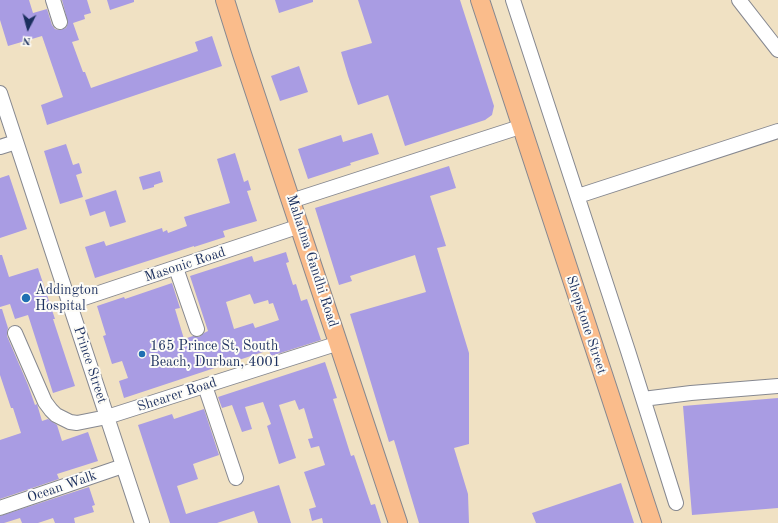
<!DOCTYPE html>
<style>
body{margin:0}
#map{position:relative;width:778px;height:523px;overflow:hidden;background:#f0e1c3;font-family:"Old Standard TT",serif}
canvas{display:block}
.north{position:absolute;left:8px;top:8px;width:40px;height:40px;-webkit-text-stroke:3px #fdfcf7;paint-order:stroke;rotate:186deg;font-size:11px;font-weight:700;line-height:16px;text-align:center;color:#1b2f5e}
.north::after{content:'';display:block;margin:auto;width:14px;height:18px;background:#1b2f5e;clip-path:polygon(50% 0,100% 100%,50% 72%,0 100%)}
</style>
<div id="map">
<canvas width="778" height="523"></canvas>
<div class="north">N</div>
</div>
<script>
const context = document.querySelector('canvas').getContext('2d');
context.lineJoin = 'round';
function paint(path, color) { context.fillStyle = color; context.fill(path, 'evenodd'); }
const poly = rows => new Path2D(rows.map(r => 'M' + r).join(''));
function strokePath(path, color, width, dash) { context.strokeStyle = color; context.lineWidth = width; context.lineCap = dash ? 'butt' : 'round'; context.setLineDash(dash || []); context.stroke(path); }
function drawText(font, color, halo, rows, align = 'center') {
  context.font = font + ' "Old Standard TT",serif'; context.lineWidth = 4; context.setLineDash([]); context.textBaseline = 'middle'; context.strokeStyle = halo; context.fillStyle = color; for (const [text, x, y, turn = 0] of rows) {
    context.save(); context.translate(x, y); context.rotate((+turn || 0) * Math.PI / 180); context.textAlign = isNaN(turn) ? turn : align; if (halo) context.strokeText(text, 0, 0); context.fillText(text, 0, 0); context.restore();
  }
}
paint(poly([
 [0,0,29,0,33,13,47,9,52,25,55,29,59,30,66,28,68,23,62,0,87,0,91,13,84,15,85,19,73,23,79,40,72,42,83,72,85,72,91,88,198,51,195,42,212,36,222,66,47,125,41,105,63,97,42,36,8,46,0,20],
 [107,0,134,0,134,2,110,10],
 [275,0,313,0,313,2,279,13],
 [358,0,460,0,494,106,492,115,485,120,405,146,388,95,358,105,348,76,341,52,372,43],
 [299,66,308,92,280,101,271,76],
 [372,133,379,154,350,163,351,165,308,179,298,149,341,135,343,142],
 [66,144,73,165,79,163,82,173,76,175,83,197,60,204,44,151],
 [235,153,244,182,248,180,251,190,247,191,257,221,223,231,225,237,194,247,194,246,95,278,85,247,104,241,106,246,162,228,163,232,167,230,168,233,187,226,184,217,230,203,217,159],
 [449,166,456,188,430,196,446,246,437,248,469,353,469,444,454,448,468,494,469,523,419,523,394,440,389,442,350,314,426,292,415,255,350,276,352,281,339,285,315,208],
 [160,171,163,182,154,185,154,187,143,190,139,177],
 [9,175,27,229,0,238,0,178],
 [116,190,126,222,110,227,105,211,90,216,85,200],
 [286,252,289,262,286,263,293,285,296,284,301,301,307,299,321,340,271,356,269,350,124,398,119,381,128,378,122,361,112,364,103,336,106,335,97,306,124,297,125,299,172,283,180,308,175,309,184,339,193,336,199,337,204,333,208,331,190,276,252,256,254,262],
 [250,294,254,304,268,300,269,304,273,303,279,320,255,328,253,323,234,329,226,302],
 [0,255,2,255,9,277,38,268,55,319,53,319,75,386,53,393,28,315,15,319,10,304,0,307],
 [0,309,2,309,8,328,7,332,7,336,28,385,35,405,37,404,42,421,48,419,57,425,62,441,88,432,98,461,57,474,59,479,0,499,0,440,21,433,13,408,11,408,0,375],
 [325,362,337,398,333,399,351,456,354,455,371,505,375,504,381,523,323,523,322,518,312,521,309,509,316,507,304,472,325,465,319,446,311,448,308,439,313,438,304,408,299,410,295,400,279,405,296,458,279,464,267,426,271,424,263,402,245,407,252,429,242,432,232,405,222,408,218,397],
 [778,398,778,508,692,515,683,406],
 [204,409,219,455,193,464,198,479,177,486,186,514,279,485,291,523,258,523,254,511,217,523,170,523,138,425,172,414,174,419],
 [621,483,634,523,536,523,532,513],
 [89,487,95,505,92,506,94,512,74,518,75,523,55,523,53,518,38,523,22,523,20,518,4,523,0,523,0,516]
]), '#a99ce3');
const minor = poly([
 [53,0,60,22],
 [513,0,628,351,676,503],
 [739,0,778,50],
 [0,93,142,523],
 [0,147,16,142],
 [578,196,778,131],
 [291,201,523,126],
 [176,268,197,329],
 [69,303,300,226],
 [15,333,45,402,51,410,56,415,70,422,77,423,107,417,339,343],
 [205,386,236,478],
 [643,399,691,393,778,386],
 [0,508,123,466]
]);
const major = poly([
 [225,0,242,54,398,523],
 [480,0,652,523]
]);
strokePath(minor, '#868890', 16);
strokePath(major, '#868890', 20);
strokePath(minor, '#fff', 14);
strokePath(major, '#fabc8b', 18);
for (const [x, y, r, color] of [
 [26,298,5,"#1f6fb2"],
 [142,354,4,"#1f6fb2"]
]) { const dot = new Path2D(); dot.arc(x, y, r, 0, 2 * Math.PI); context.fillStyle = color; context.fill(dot); strokePath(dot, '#fdfcf7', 1.5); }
drawText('14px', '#1b2f5e', '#fdfcf7', [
 ["Mahatma Gandhi Road",312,261,72],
 ["Masonic Road",185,265,-18],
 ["Shepstone Street",586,325,72],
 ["Prince Street",90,365,72],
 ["Shearer Road",177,395,-18],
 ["Ocean Walk",62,487,-19]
]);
drawText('14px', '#1b2f5e', '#fdfcf7', [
 ["Addington",35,290],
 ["Hospital",35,306],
 ["165 Prince St, South",150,346],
 ["Beach, Durban, 4001",150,362]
], 'left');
</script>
